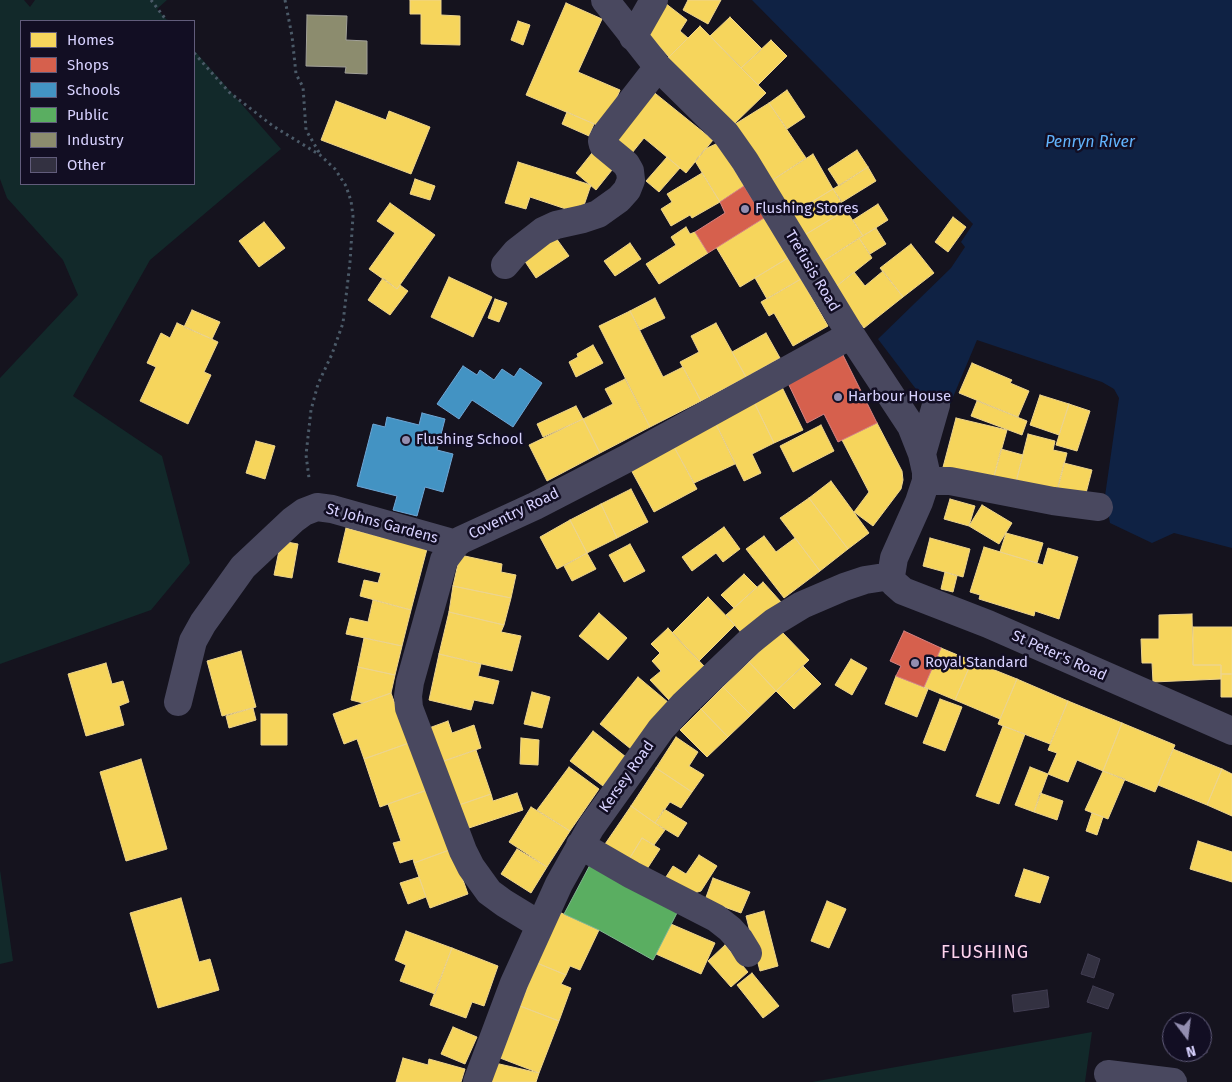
<!DOCTYPE html>
<style>
body{margin:0}
#map{position:relative;width:1232px;height:1082px;overflow:hidden;background:#15131e;font-family:"Fira Sans",sans-serif}
canvas{display:block}
.legend{position:absolute;left:20px;top:20px;width:175px;height:165px;box-sizing:border-box;background:#120e23;border:1px solid #615c7b;margin:0;padding:6px 9px;list-style:none;font-size:15px;color:#d7d1fe}
.legend li{display:flex;align-items:center;gap:10px;height:25px}
.legend b{width:25px;border:1px solid #615c7b}
.north{position:absolute;left:1162px;top:1012px;width:50px;height:50px;box-sizing:border-box;background:#120e23;border:1px solid #615c7b;border-radius:50%;rotate:165deg;font-size:14px;font-weight:700;line-height:20px;text-align:center;color:#d7d1fe}
.north::after{content:'';display:block;margin:auto;width:18px;height:22px;background:#938eb0;clip-path:polygon(50% 0,100% 100%,50% 72%,0 100%)}
</style>
<div id="map">
<canvas width="1232" height="1082"></canvas>
<ul class="legend">
<li><b style="height:14px;background:#f6d55c"></b>Homes</li>
<li><b style="height:14px;background:#d6604d"></b>Shops</li>
<li><b style="height:14px;background:#4393c3"></b>Schools</li>
<li><b style="height:14px;background:#5aae61"></b>Public</li>
<li><b style="height:14px;background:#8c8c6e"></b>Industry</li>
<li><b style="height:14px;background:#333141"></b>Other</li>
</ul>
<div class="north">N</div>
</div>
<script>
const context = document.querySelector('canvas').getContext('2d');
context.lineJoin = 'round';
function paint(path, color) { context.fillStyle = color; context.fill(path, 'evenodd'); }
const poly = rows => new Path2D(rows.map(r => 'M' + r).join(''));
function strokePath(path, color, width, dash) { context.strokeStyle = color; context.lineWidth = width; context.lineCap = dash ? 'butt' : 'round'; context.setLineDash(dash || []); context.stroke(path); }
function drawText(font, color, halo, rows, align = 'center') {
  context.font = font + ' "Fira Sans",sans-serif'; context.lineWidth = 5; context.setLineDash([]); context.textBaseline = 'middle'; context.strokeStyle = halo; context.fillStyle = color; for (const [text, x, y, turn = 0] of rows) {
    context.save(); context.translate(x, y); context.rotate((+turn || 0) * Math.PI / 180); context.textAlign = isNaN(turn) ? turn : align; if (halo) context.strokeText(text, 0, 0); context.fillText(text, 0, 0); context.restore();
  }
}
paint(poly([
 [0,0,24,0,30,7,35,0,167,0,157,9,168,21,21,21,21,184,194,184,194,50,281,149,150,260,73,396,162,456,190,563,151,610,0,664,0,378,78,295,63,260,7,198,0,179],
 [0,870,13,961,0,964],
 [1092,1032,1085,1082,812,1082]
]), '#12292a');
paint(poly([
 [752,0,1232,0,1232,548,1174,533,1152,543,1110,523,1105,496,1119,398,1114,389,1102,382,977,340,948,409,925,401,878,339,951,268,965,247,961,242,973,224]
]), '#0f2244');
const homes = poly([
 [410,0,441,0,441,15,460,16,460,45,421,44,421,14,410,14,410,0],
 [688,0,721,0,708,24,683,10,688,0],
 [566,3,602,19,578,72,620,90,604,128,526,95,566,3],
 [665,3,687,20,680,31,688,38,669,57,648,34,665,3],
 [730,17,762,49,741,68,710,36,730,17],
 [518,21,530,25,523,45,511,40,518,21],
 [700,26,766,93,732,126,666,60,700,26],
 [771,40,787,56,758,85,741,68,771,40],
 [651,90,713,140,686,173,644,138,628,158,608,141,651,90],
 [787,90,805,117,787,129,769,103,787,90],
 [336,101,386,120,389,111,430,127,411,174,321,140,336,101],
 [769,103,806,158,768,183,732,126,769,103],
 [567,112,594,124,589,136,562,124,567,112],
 [718,143,744,186,720,202,695,161,705,149,718,143],
 [596,148,616,165,596,190,576,173,596,148],
 [857,150,868,167,839,186,828,169,857,150],
 [813,154,833,189,790,215,768,183,813,154],
 [667,157,680,168,659,192,646,181,667,157],
 [518,162,591,185,581,214,530,197,526,209,505,203,518,162],
 [868,167,876,181,842,202,833,189,868,167],
 [702,173,720,202,692,218,690,215,671,226,661,209,672,202,667,194,702,173],
 [415,179,435,186,430,200,410,194,415,179],
 [833,189,846,210,803,236,790,215,833,189],
 [390,203,435,235,397,289,369,269,395,233,377,221,390,203],
 [878,204,888,220,863,236,853,220,878,204],
 [846,210,863,236,819,264,803,236,846,210],
 [953,217,966,227,948,252,935,242,953,217],
 [764,218,788,258,740,287,716,247,764,218],
 [264,222,285,248,259,267,239,241,264,222],
 [686,227,690,234,695,232,708,253,659,284,646,264,676,245,671,237,686,227],
 [876,228,886,244,870,254,859,238,876,228],
 [556,238,569,256,536,278,524,260,556,238],
 [859,238,872,258,833,289,819,264,859,238],
 [630,243,641,259,615,276,604,261,630,243],
 [911,244,934,273,903,297,880,268,911,244],
 [788,258,801,279,767,299,755,278,788,258],
 [883,271,903,297,864,328,833,289,854,272,865,286,883,271],
 [449,277,492,297,473,337,431,317,449,277],
 [383,278,397,289,400,285,408,291,390,315,368,300,383,278],
 [801,279,828,326,793,346,774,313,769,316,761,302,801,279],
 [655,298,665,318,640,330,630,311,655,298],
 [495,299,507,303,499,322,488,318,495,299],
 [192,310,220,322,212,339,184,327,192,310],
 [630,311,663,377,683,367,701,401,650,427,599,326,630,311],
 [177,323,218,342,204,372,211,375,188,424,140,401,156,367,147,363,161,333,170,338,177,323],
 [716,323,746,377,701,401,680,362,699,352,691,336,716,323],
 [766,333,780,358,746,377,732,352,766,333],
 [593,345,603,363,576,377,569,362,578,357,577,354,593,345],
 [972,363,1012,380,1010,383,1029,391,1018,417,959,393,972,363],
 [625,379,650,427,600,453,583,419,613,404,605,389,625,379],
 [782,387,803,430,774,443,754,402,782,387],
 [1040,395,1069,404,1059,435,1030,425,1040,395],
 [977,401,1027,421,1022,435,971,416,977,401],
 [754,402,774,443,752,454,761,473,744,481,715,422,754,402],
 [1069,404,1090,411,1077,451,1056,445,1069,404],
 [576,406,583,419,543,437,537,424,576,406],
 [956,418,1007,430,993,480,942,471,956,418],
 [583,419,600,453,547,481,529,445,583,419],
 [715,422,735,464,694,483,673,445,715,422],
 [877,423,902,471,903,480,901,489,873,526,854,512,869,492,842,440,877,423],
 [821,425,834,451,793,472,780,446,821,425],
 [1028,434,1055,441,1053,450,1067,453,1056,496,1015,486,1028,434],
 [256,441,275,446,265,479,246,473,256,441],
 [673,445,697,489,654,512,630,468,673,445],
 [1001,449,1023,455,1015,486,993,480,1001,449],
 [1064,463,1092,470,1085,497,1057,490,1064,463],
 [831,481,869,533,848,549,809,498,831,481],
 [631,489,648,522,617,538,601,504,631,489],
 [809,498,848,549,820,571,780,518,809,498],
 [950,499,975,506,969,526,944,519,950,499],
 [601,504,617,538,587,553,570,520,601,504],
 [982,505,1012,523,999,544,969,526,982,505],
 [570,520,587,553,557,569,540,537,570,520],
 [724,527,740,549,723,562,716,553,692,571,682,557,724,527],
 [346,528,427,549,411,610,360,596,364,580,378,583,381,573,338,562,346,528],
 [1006,533,1043,543,1037,563,1000,552,1006,533],
 [764,536,776,552,795,538,820,571,784,598,746,549,764,536],
 [930,538,970,549,963,577,923,566,930,538],
 [281,541,298,544,292,578,274,575,281,541],
 [630,544,645,571,624,582,609,555,630,544],
 [984,547,1043,565,1048,548,1078,557,1059,619,1035,611,1034,616,979,599,980,595,970,592,984,547],
 [587,553,596,569,572,581,564,566,587,553],
 [460,555,502,564,501,572,516,575,511,598,453,586,460,555],
 [945,572,957,576,953,592,941,589,945,572],
 [744,574,757,587,734,608,721,595,744,574],
 [763,582,781,602,744,636,726,615,763,582],
 [453,586,511,598,504,625,449,612,453,586],
 [708,597,735,625,699,661,672,633,708,597],
 [373,600,411,610,402,646,346,634,350,618,368,622,373,600],
 [449,612,504,625,501,632,521,636,512,671,439,654,449,612],
 [599,613,627,638,608,660,579,636,599,613],
 [1192,614,1193,665,1221,665,1221,679,1153,682,1152,663,1142,663,1141,639,1159,639,1159,615,1192,614],
 [1193,627,1232,627,1232,674,1221,674,1221,665,1193,665,1193,627],
 [668,628,704,666,669,700,650,680,661,671,652,661,660,653,651,644,668,628],
 [781,631,809,660,776,691,749,662,781,631],
 [364,638,402,646,395,675,358,667,364,638],
 [941,648,972,661,955,700,924,687,941,648],
 [241,651,256,707,222,716,207,661,241,651],
 [439,654,481,664,478,676,499,681,493,704,474,700,471,710,429,700,439,654],
 [851,659,867,668,852,695,835,685,851,659],
 [972,661,1017,679,1000,719,955,700,972,661],
 [749,662,776,691,751,715,723,687,749,662],
 [106,663,112,684,123,681,129,702,119,706,124,725,86,736,68,674,106,663],
 [803,666,821,684,794,709,776,691,803,666],
 [358,667,395,675,391,693,363,703,351,700,358,667],
 [1221,674,1232,674,1232,697,1221,697,1221,674],
 [896,676,928,689,917,717,885,704,896,676],
 [638,677,669,703,631,749,600,724,638,677],
 [1017,679,1068,701,1050,744,998,724,1017,679],
 [723,687,751,715,728,737,701,709,723,687],
 [532,692,550,697,542,728,524,724,532,692],
 [391,693,409,743,364,759,357,739,344,744,333,714,391,693],
 [940,699,962,707,945,751,923,743,940,699],
 [1068,701,1122,723,1103,771,1077,760,1068,782,1048,774,1057,753,1048,750,1068,701],
 [253,708,256,720,229,728,226,716,253,708],
 [701,709,728,737,707,757,680,730,701,709],
 [261,714,287,714,287,745,261,745,261,714],
 [448,721,452,733,474,725,481,748,441,762,429,728,448,721],
 [1122,723,1175,745,1155,792,1103,771,1122,723],
 [1003,726,1025,734,999,804,976,796,1003,726],
 [593,731,626,757,603,786,570,761,593,731],
 [676,737,698,752,689,766,704,775,692,792,656,768,676,737],
 [521,738,539,740,538,765,520,764,521,738],
 [409,743,427,790,380,807,364,759,409,743],
 [1173,749,1222,769,1207,805,1158,785,1173,749],
 [476,750,491,794,456,806,441,762,476,750],
 [141,759,167,849,126,861,100,772,141,759],
 [569,767,599,789,570,831,537,810,569,767],
 [1030,767,1048,774,1034,812,1015,805,1030,767],
 [656,768,692,792,681,808,670,802,655,823,631,806,656,768],
 [1222,769,1232,774,1232,816,1207,805,1222,769],
 [1103,771,1125,779,1108,819,1085,810,1103,771],
 [430,789,452,849,414,863,413,859,400,863,393,843,401,841,388,804,430,789],
 [517,793,523,810,463,830,456,806,491,794,493,801,517,793],
 [1040,793,1063,801,1057,820,1034,812,1040,793],
 [631,806,665,830,654,845,642,838,628,861,603,847,631,806],
 [531,807,570,831,547,867,509,842,531,807],
 [664,809,687,823,678,837,655,823,664,809],
 [1092,813,1103,817,1097,835,1086,831,1092,813],
 [642,838,660,849,645,872,628,861,642,838],
 [1198,841,1232,852,1232,882,1190,869,1198,841],
 [452,849,468,894,430,908,414,863,452,849],
 [517,849,547,867,531,893,501,874,517,849],
 [699,855,717,866,701,891,687,895,664,880,673,866,686,874,699,855],
 [1024,869,1049,877,1040,903,1015,896,1024,869],
 [419,877,426,897,408,904,400,883,419,877],
 [713,878,750,892,741,913,705,900,713,878],
 [181,898,199,962,210,959,219,990,158,1008,130,913,181,898],
 [827,901,846,909,829,948,811,941,827,901],
 [764,911,778,966,760,971,746,916,764,911],
 [559,912,599,930,580,970,570,966,566,975,537,963,559,912],
 [671,924,715,943,701,974,656,954,671,924],
 [406,931,452,948,435,994,400,981,406,965,395,960,406,931],
 [725,945,748,972,731,987,708,961,725,945],
 [452,948,498,966,484,1006,472,1002,466,1018,430,1005,452,948],
 [537,963,566,975,561,984,571,988,559,1021,520,1006,537,963],
 [752,973,779,1006,763,1018,737,985,752,973],
 [520,1006,559,1021,539,1073,500,1058,520,1006],
 [453,1027,477,1037,465,1064,441,1054,453,1027],
 [403,1058,428,1065,429,1059,465,1069,461,1082,396,1082,403,1058],
 [495,1063,539,1073,536,1082,491,1082,495,1063]
]);
paint(homes, '#f6d55c');
strokePath(homes, '#edd48d', 1);
const shops = poly([
 [744,186,764,218,708,253,695,232,725,213,720,202,744,186],
 [843,355,877,423,838,442,824,414,807,423,788,383,843,355],
 [904,631,941,648,924,687,896,676,901,666,890,661,904,631]
]);
paint(shops, '#d6604d');
strokePath(shops, '#d68282', 1);
const schools = poly([
 [463,366,477,375,480,370,494,380,502,369,514,377,520,368,542,383,513,427,472,400,459,419,437,404,463,366],
 [422,413,445,419,437,450,453,454,443,492,425,487,417,516,393,510,397,496,357,486,373,424,385,427,387,417,419,425,422,413]
]);
paint(schools, '#4393c3');
strokePath(schools, '#6fa6d5', 1);
const public = poly([
 [591,863,679,909,653,960,599,930,564,914,591,863]
]);
paint(public, '#5aae61');
strokePath(public, '#80b890', 1);
const industry = poly([
 [307,15,347,16,346,40,367,41,367,74,345,73,346,67,306,66,307,15]
]);
paint(industry, '#8c8c6e');
strokePath(industry, '#a2a199', 1);
const building = poly([
 [1088,954,1100,959,1094,978,1081,974,1088,954],
 [1093,986,1114,994,1108,1009,1087,1002,1093,986],
 [1047,990,1049,1007,1014,1012,1012,995,1047,990],
 [1202,1033,1210,1034,1207,1053,1199,1052,1202,1052,1202,1033]
]);
paint(building, '#333141');
strokePath(building, '#413d52', 1);
strokePath(poly([
 [151,0,167,21],
 [285,0,292,36,296,74,303,87,306,130,320,154],
 [194,53,229,92,273,126,320,155,335,169,346,186,351,201,353,216,350,262,343,323,332,354,318,384,311,410,306,455,309,478]
]), '#4b5a68', 3, [2.5, 4]);
strokePath(poly([
 [605,0,658,67,726,134,745,161,851,335,911,426,922,454,926,472,926,481,919,502,894,558,891,576,894,583,903,591,988,624,1232,731],
 [633,37,654,0],
 [505,265,516,252,543,231,556,225,583,219,598,214,619,199,627,190,631,180,630,171,626,164,603,145,602,141,605,135,658,67],
 [922,454,936,405],
 [926,481,950,481,1053,501,1099,507],
 [178,702,193,641,203,623,243,567,293,520,304,512,317,507,332,509,456,544],
 [580,845,632,875,716,918,730,929,740,940,748,953],
 [540,925,504,903,489,892,471,867,463,851,409,708,408,696,410,682,444,560,456,544,461,540,535,506,624,460,851,335],
 [1108,1074,1173,1082],
 [477,1082,514,983,559,884,591,827,661,729,683,705,749,642,774,622,802,605,844,587,865,580,891,576]
]), '#49485f', 28);
for (const [x, y, r, color] of [
 [745,209,5,"#938eb0"],
 [838,397,5,"#938eb0"],
 [406,440,5,"#938eb0"],
 [915,663,5,"#938eb0"]
]) { const dot = new Path2D(); dot.arc(x, y, r, 0, 2 * Math.PI); context.fillStyle = color; context.fill(dot); strokePath(dot, '#120e23', 2); }
drawText('15px', '#d7d1fe', '#120e23', [
 ["Flushing Stores",755,209],
 ["Harbour House",848,397],
 ["Flushing School",416,440],
 ["Royal Standard",925,663]
], 'left');
drawText('15px', '#d7d1fe', '#120e23', [
 ["Trefusis Road",812,271,59],
 ["Coventry Road",514,514,-26],
 ["St Johns Gardens",382,524,15],
 ["St Peter's Road",1059,656,24],
 ["Kersey Road",627,777,-55]
]);
drawText('italic 16px', '#61b3fc', '#120e23', [
 ["Penryn River",1090,143]
]);
context.letterSpacing = '1px';
drawText('18px', '#fed3ee', '#120e23', [
 ["FLUSHING",985,953]
]);
context.letterSpacing = '0px';
</script>
